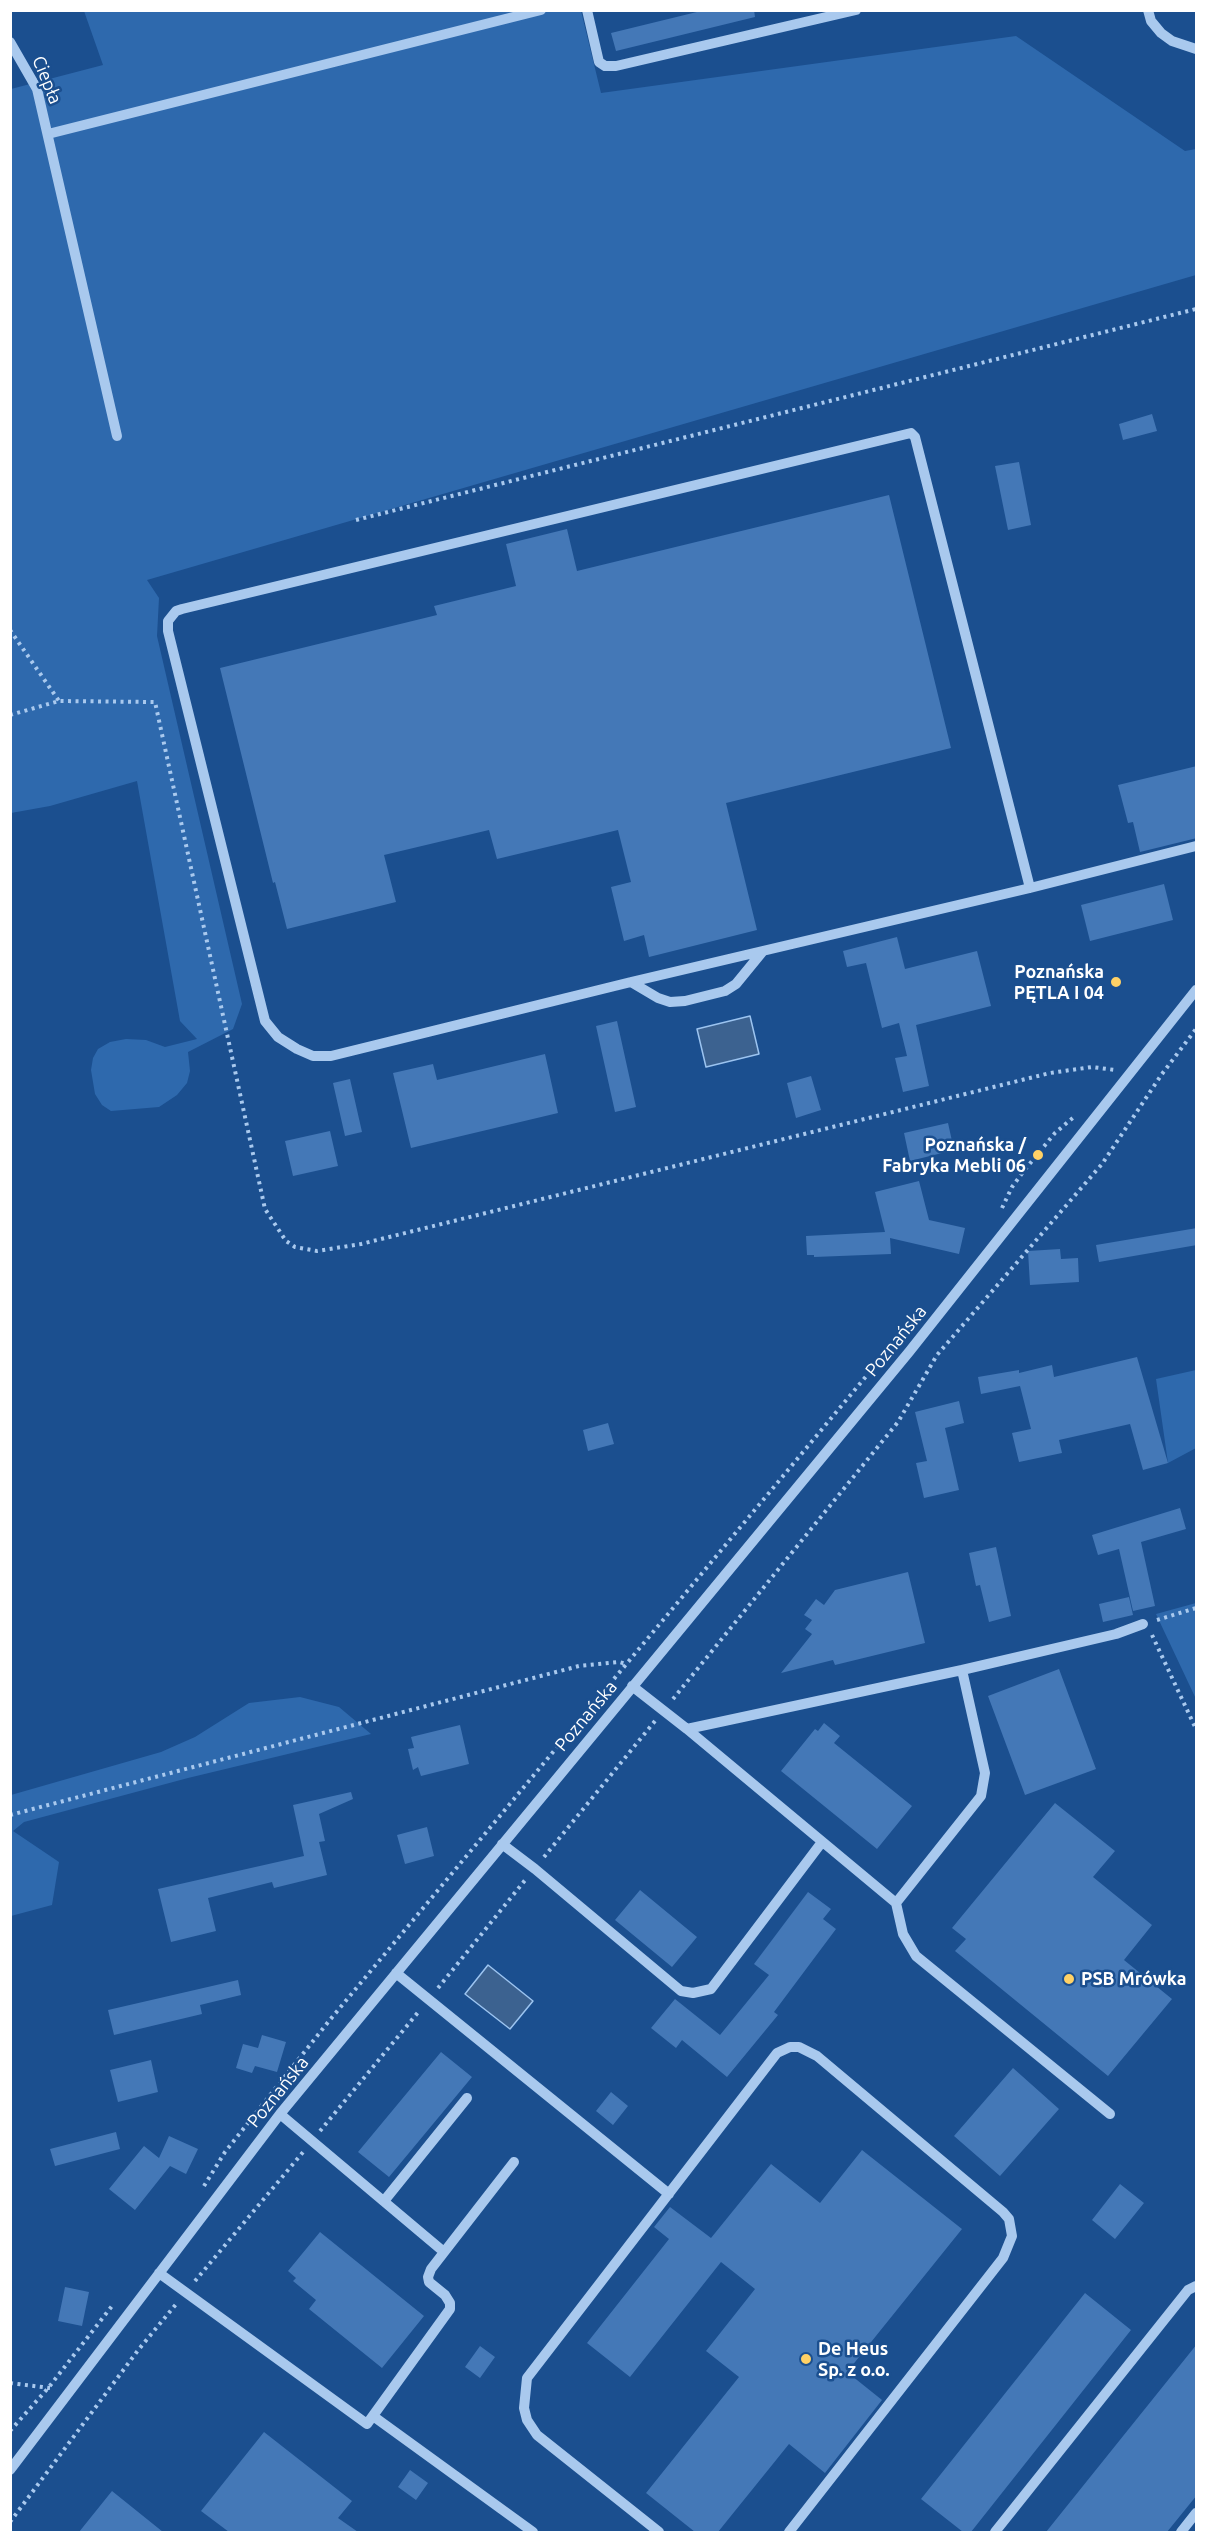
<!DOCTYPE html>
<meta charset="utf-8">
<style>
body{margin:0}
#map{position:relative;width:1207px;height:2543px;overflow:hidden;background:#1b4f8f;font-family:Ubuntu,sans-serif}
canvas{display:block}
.frame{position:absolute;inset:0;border:12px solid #fff;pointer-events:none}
</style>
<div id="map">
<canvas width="1207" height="2543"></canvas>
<div class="frame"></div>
</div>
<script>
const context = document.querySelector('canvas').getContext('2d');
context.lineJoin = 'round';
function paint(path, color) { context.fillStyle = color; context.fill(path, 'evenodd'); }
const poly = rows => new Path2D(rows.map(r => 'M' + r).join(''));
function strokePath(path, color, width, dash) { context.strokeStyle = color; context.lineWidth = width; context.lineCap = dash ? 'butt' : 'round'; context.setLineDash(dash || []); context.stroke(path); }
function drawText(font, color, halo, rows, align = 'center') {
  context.font = font + ' Ubuntu,sans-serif'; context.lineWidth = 5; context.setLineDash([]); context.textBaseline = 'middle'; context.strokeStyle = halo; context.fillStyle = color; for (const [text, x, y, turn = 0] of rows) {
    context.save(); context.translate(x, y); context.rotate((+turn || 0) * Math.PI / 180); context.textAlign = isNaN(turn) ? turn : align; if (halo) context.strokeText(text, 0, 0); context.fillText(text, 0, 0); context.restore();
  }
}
paint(poly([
 [84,11,581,11,601,93,1016,36,1185,151,1196,149,1196,275,147,580,159,598,157,636,242,1004,233,1029,188,1052,190,1071,187,1083,177,1095,159,1107,111,1111,102,1105,95,1094,91,1070,93,1058,98,1049,110,1042,126,1039,146,1040,165,1047,197,1039,180,1021,137,781,50,806,11,813,11,89,103,65],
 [1196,1370,1196,1448,1168,1463,1156,1379],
 [1196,1603,1196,1699,1156,1614],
 [300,1697,339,1707,371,1734,188,1778,24,1822,13,1831,59,1862,52,1905,11,1916,11,1795,161,1752,195,1737,249,1703]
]), '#2e69ad');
const water = poly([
 [750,1016,759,1054,706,1067,697,1029,750,1016],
 [488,1965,533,2001,510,2029,465,1994,488,1965]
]);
paint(water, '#3c6290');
strokePath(water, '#9cc4f0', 1.5);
paint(poly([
 [705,10,754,10,755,17,616,51,611,33],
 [1152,414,1157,431,1123,440,1119,424],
 [1019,462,1031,525,1008,530,995,466],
 [889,495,951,748,726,803,757,930,649,957,644,935,624,941,611,887,631,882,618,830,497,859,489,830,384,855,396,902,287,929,275,882,273,883,220,668,437,615,434,606,516,586,506,544,567,529,577,571],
 [1197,766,1197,838,1140,852,1133,822,1128,823,1118,785],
 [1164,884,1173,920,1090,941,1081,905],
 [897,937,905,969,977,951,991,1006,916,1025,929,1086,903,1092,895,1058,907,1056,899,1023,882,1028,866,963,847,967,843,951],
 [617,1021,636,1107,615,1112,596,1026],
 [545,1054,558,1113,411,1148,393,1073,433,1064,437,1080],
 [811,1076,821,1110,796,1118,787,1083],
 [350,1079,362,1132,345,1136,333,1083],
 [948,1123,954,1150,910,1161,904,1133],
 [330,1131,338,1166,293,1176,285,1141],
 [919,1181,929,1220,965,1228,959,1254,890,1238,891,1254,814,1257,814,1255,807,1255,806,1236,885,1232,875,1192],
 [1197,1228,1197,1245,1099,1262,1096,1245],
 [1060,1249,1061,1259,1078,1258,1079,1282,1030,1285,1028,1251],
 [1137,1357,1168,1463,1143,1470,1130,1424,1059,1440,1062,1453,1019,1462,1012,1433,1031,1429,1020,1386,981,1394,978,1377,1019,1370,1019,1373,1052,1365,1054,1377],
 [959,1401,964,1423,945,1428,959,1490,924,1498,916,1463,927,1461,915,1412],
 [608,1423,614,1444,588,1451,583,1430],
 [1180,1508,1186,1529,1141,1542,1155,1606,1133,1611,1119,1549,1098,1555,1092,1535],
 [996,1547,1011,1616,989,1622,980,1585,976,1586,969,1553],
 [908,1572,925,1643,835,1665,833,1660,781,1673,812,1634,805,1629,812,1620,804,1615,816,1599,824,1605,835,1590],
 [1129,1597,1133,1615,1103,1622,1099,1604],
 [1059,1669,1096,1769,1025,1795,988,1696],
 [824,1723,840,1736,834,1743,912,1806,877,1849,781,1771,815,1729,818,1731],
 [460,1725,469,1764,421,1776,418,1767,413,1770,408,1749,414,1748,411,1737],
 [351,1792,353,1799,319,1814,325,1841,319,1842,327,1875,274,1888,272,1882,208,1898,216,1931,171,1942,158,1889,304,1856,293,1805],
 [1055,1803,1115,1851,1093,1877,1152,1925,1124,1960,1172,1999,1108,2076,955,1951,966,1939,952,1928],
 [427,1827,434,1856,405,1864,397,1835],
 [640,1890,697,1937,672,1967,615,1920],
 [808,1892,831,1909,823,1919,836,1929,774,2012,778,2015,727,2077,682,2040,676,2048,651,2028,675,1999,720,2035,769,1975,754,1964],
 [238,1980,241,1995,200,2005,202,2014,114,2035,108,2010],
 [262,2035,286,2042,277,2072,255,2066,252,2073,236,2068,243,2044,258,2048],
 [441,2052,472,2077,389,2177,358,2152],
 [151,2060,158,2092,118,2102,110,2070],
 [1013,2068,1059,2109,1000,2176,954,2136],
 [611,2092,628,2106,613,2125,596,2111],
 [116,2132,120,2149,55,2166,50,2149],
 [169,2136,198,2149,186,2174,170,2166,135,2210,109,2189,144,2146,159,2158],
 [862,2150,962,2229,847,2372,882,2400,825,2473,789,2444,718,2532,695,2532,646,2493,739,2377,706,2351,755,2289,721,2262,630,2377,587,2343,669,2239,654,2227,670,2207,711,2238,771,2164,820,2203],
 [1120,2184,1144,2203,1115,2239,1092,2220],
 [320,2232,424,2316,382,2368,309,2309,316,2300,293,2281,296,2278,288,2271],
 [65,2287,89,2292,82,2326,58,2321],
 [1085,2293,1131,2330,971,2532,963,2532,921,2499],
 [1197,2344,1197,2495,1167,2532,1046,2532],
 [480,2346,495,2357,480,2378,465,2367],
 [264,2432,352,2501,338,2518,358,2532,229,2532,201,2511],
 [410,2470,428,2483,416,2500,398,2487],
 [112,2491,163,2532,79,2532]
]), '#4478b7');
strokePath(poly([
 [356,520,1196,309],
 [10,630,59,701],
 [10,715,59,701,155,702,265,1209,286,1241,295,1247,317,1251,361,1244,1050,1073,1092,1067,1115,1070],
 [1002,1208,1012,1187,1023,1172,1055,1133,1075,1116],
 [1157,1620,1196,1608],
 [1152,1635,1196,1729],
 [673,1699,898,1422,937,1355,1102,1164,1162,1074,1196,1029],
 [10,1815,579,1666,619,1662,626,1664],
 [544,1857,655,1721],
 [438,1988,526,1879],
 [320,2131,420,2010],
 [204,2186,225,2152,329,2021,873,1368],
 [195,2281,304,2151],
 [10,2383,50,2388],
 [10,2431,49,2387,112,2306],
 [10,2522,139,2349,177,2303]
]), '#a9c9ee', 4, [3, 4.5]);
strokePath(poly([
 [587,10,599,62,605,66,616,66,856,10],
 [1148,10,1151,21,1161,33,1172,41,1196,49],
 [10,42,37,89,117,436],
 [48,134,541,10],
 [1030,888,915,437,911,433,182,609,176,611,168,621,168,631,265,1021,278,1037,297,1049,313,1056,331,1056,631,982,1030,888,1196,846],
 [631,982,658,998,670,1002,685,1001,725,991,736,984,763,951],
 [632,1686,687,1729,962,1670,1116,1634,1143,1624],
 [687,1729,896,1903,903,1934,916,1956,1110,2114],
 [502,1844,535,1869,681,1991,693,1993,711,1989,822,1842],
 [896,1903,981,1796,985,1773,962,1670],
 [396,1973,669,2194],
 [280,2114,444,2252],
 [384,2201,467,2098],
 [159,2273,367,2424,450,2309,450,2303,445,2295,429,2282,428,2277,431,2269,514,2162],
 [373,2416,533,2532],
 [10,2470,280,2114,909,1352,1196,990],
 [659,2532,537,2435,527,2420,524,2408,527,2378,777,2053,790,2047,799,2047,817,2056,1003,2212,1009,2219,1012,2236,1003,2258,789,2532],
 [995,2532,1188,2290,1196,2286],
 [1181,2532,1196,2513]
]), '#a9c9ee', 10);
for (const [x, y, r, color] of [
 [1116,982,6,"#ffd166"],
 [1038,1155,6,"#ffd166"],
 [1069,1979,6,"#ffd166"],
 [806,2359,6,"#ffd166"]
]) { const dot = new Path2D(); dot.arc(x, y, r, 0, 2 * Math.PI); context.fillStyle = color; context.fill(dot); strokePath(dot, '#1b4f8f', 2); }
drawText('18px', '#fff', '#1b4f8f', [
 ["Ciepła",47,80,68],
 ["Poznańska",896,1341,-51],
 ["Poznańska",586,1716,-50],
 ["Poznańska",278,2092,-51]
]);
drawText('bold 18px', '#fff', '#1b4f8f', [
 ["Poznańska",1104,972],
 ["PĘTLA I 04",1104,993],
 ["Poznańska /",1026,1145],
 ["Fabryka Mebli 06",1026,1166],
 ["PSB Mrówka",1081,1979,"left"],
 ["De Heus",818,2349,"left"],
 ["Sp. z o.o.",818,2370,"left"]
], 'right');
</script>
